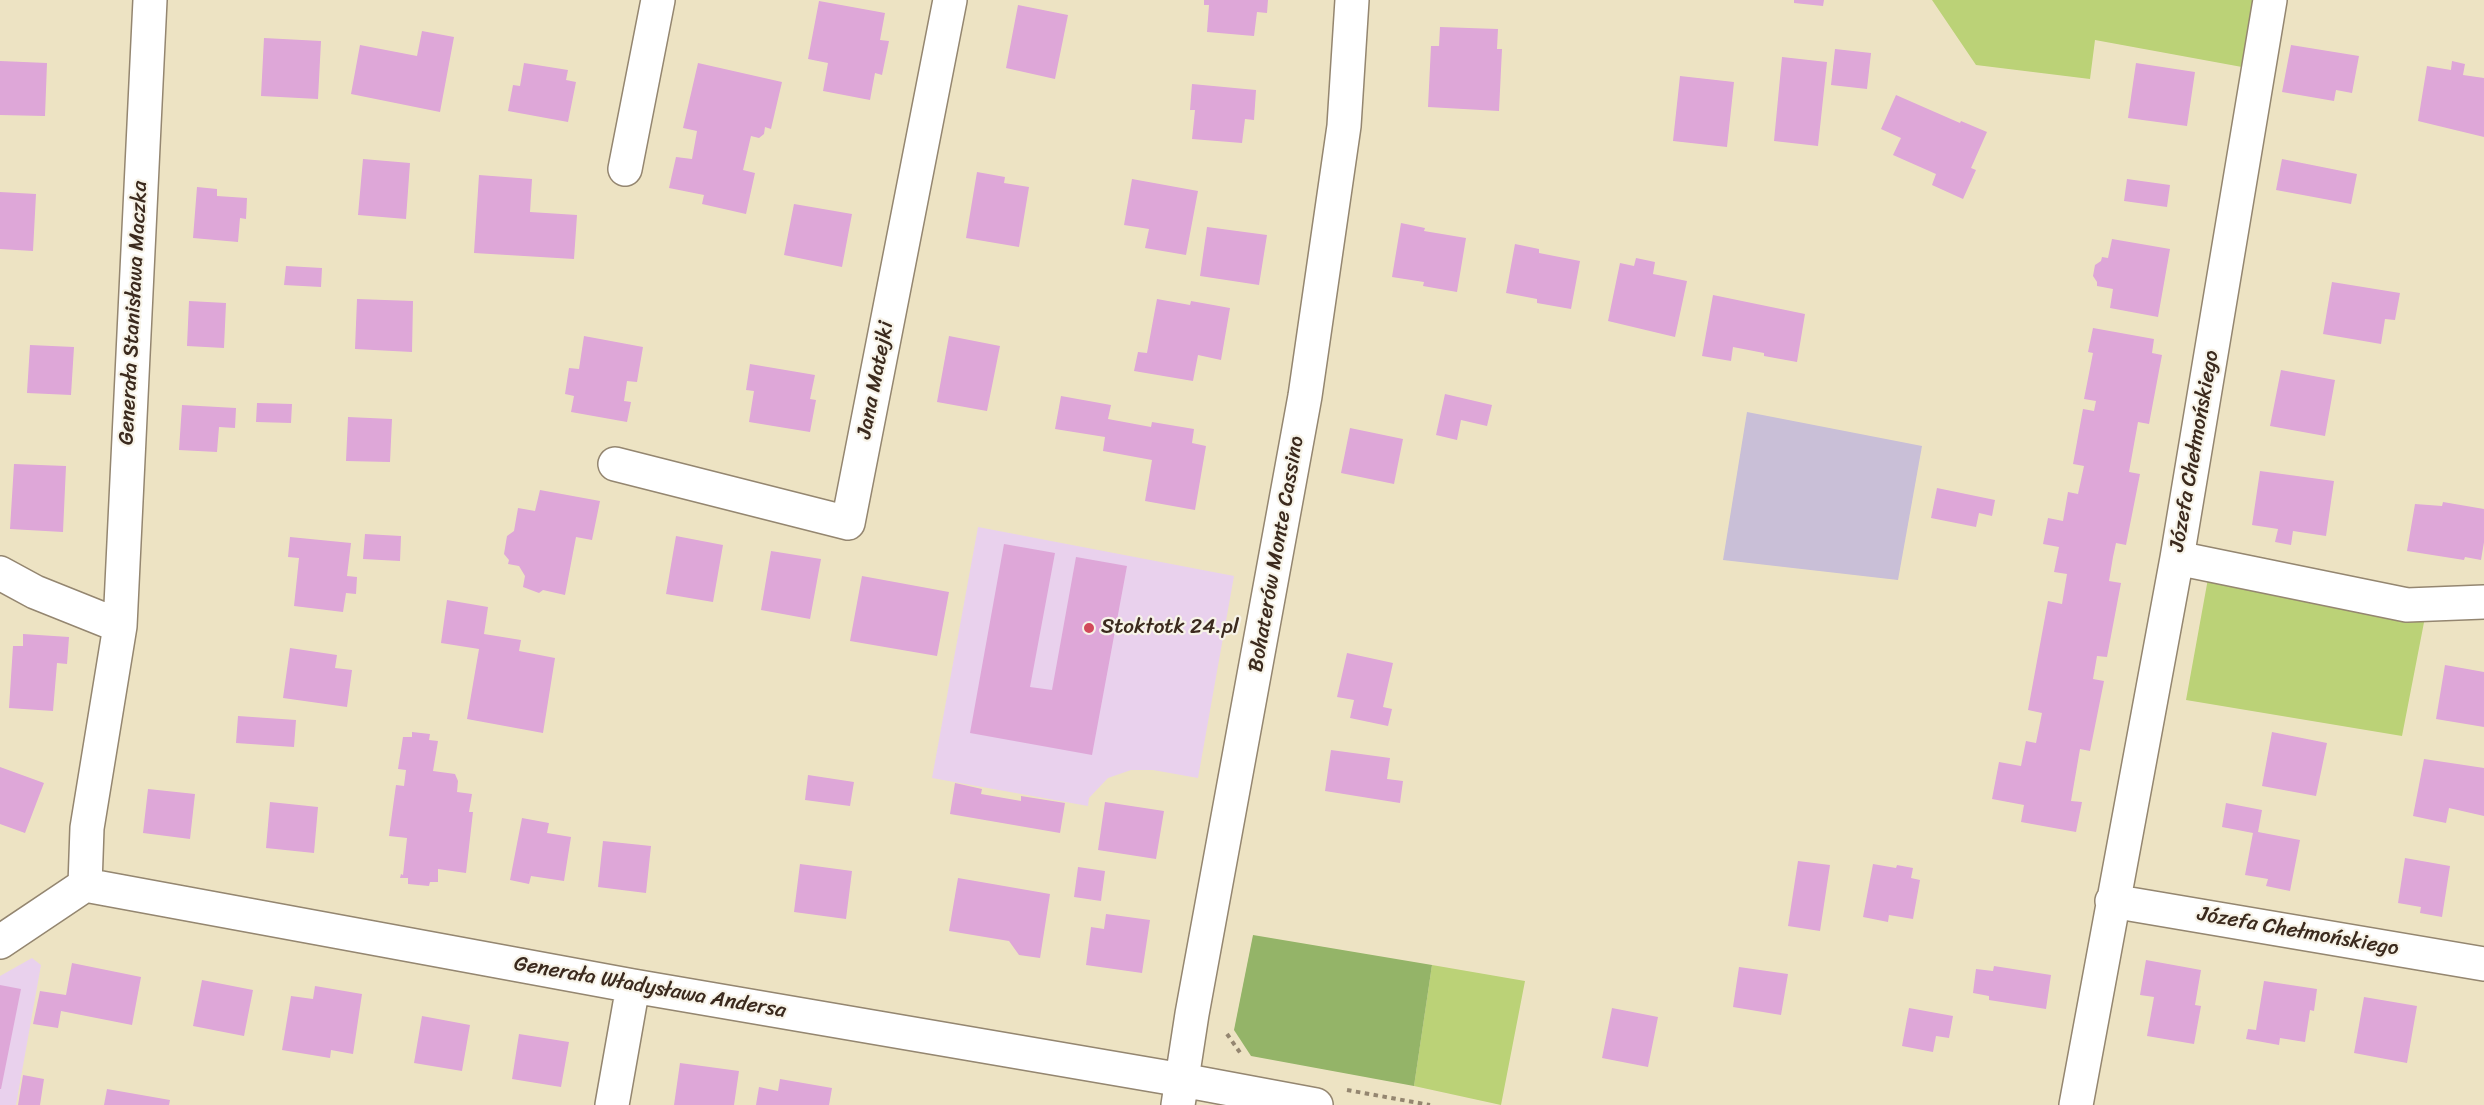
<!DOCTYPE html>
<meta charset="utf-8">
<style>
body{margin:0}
canvas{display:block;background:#ede3c3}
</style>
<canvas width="2484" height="1105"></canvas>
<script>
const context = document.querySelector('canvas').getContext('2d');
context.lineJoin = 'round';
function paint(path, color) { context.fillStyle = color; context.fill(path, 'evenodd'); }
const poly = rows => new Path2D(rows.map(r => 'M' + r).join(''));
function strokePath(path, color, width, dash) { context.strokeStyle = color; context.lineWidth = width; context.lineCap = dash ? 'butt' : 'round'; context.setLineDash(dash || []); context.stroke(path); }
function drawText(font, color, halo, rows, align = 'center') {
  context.font = font + ' Sriracha,sans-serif'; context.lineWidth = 4.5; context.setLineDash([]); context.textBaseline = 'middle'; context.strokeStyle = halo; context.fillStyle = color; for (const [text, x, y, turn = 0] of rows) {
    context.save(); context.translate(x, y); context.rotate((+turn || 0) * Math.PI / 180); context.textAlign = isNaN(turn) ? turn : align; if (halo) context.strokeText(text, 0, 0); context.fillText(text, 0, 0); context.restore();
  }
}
paint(poly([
 [978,527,1234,576,1198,778,1153,770,1131,770,1108,778,1089,798,1088,806,932,778],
 [32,958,41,965,16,1105,0,1105,0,976]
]), '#e9d1ed');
paint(poly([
 [1747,412,1922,446,1898,580,1723,560]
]), '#c9bfd7');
paint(poly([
 [1932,0,2253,0,2242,67,2095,40,2090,79,1976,65],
 [2209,573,2426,612,2402,736,2186,700],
 [1432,965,1525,981,1501,1105,1414,1086]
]), '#bbd277');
paint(poly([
 [1253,935,1432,965,1414,1086,1251,1056,1234,1030]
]), '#94b468');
paint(poly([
 [1204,0,1268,0,1267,13,1257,12,1254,36,1207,32,1209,5,1204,5],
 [1794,0,1824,0,1823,6,1794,3],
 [819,1,885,13,880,40,889,41,882,75,875,73,870,100,823,91,828,63,808,59],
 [1018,5,1068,15,1055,79,1006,68],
 [1440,27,1498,29,1497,49,1502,49,1499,111,1428,107,1431,46,1439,46],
 [422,31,454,37,440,112,351,94,360,45,417,56],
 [264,38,321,41,318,99,261,96],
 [2291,45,2359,56,2352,93,2336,90,2334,101,2282,92],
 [1835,49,1871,53,1867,89,1831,85],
 [1782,57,1827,62,1818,146,1774,141],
 [0,61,47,63,45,116,0,115],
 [2452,61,2465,64,2463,75,2484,78,2484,137,2418,121,2427,66,2451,70],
 [524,63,568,70,566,80,576,82,568,122,508,111,513,85,520,86],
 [698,63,782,82,771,129,765,127,764,134,759,138,751,136,743,170,755,173,746,214,702,204,704,195,669,188,676,157,692,159,697,131,683,128],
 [2136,63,2195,72,2187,126,2128,118],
 [1680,76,1734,82,1727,147,1673,141],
 [1192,84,1256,90,1254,120,1245,119,1242,143,1192,139,1195,110,1190,110],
 [1896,95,1960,123,1961,121,1987,132,1971,168,1976,170,1963,199,1932,185,1936,174,1893,155,1901,138,1881,129],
 [363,159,410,163,406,219,358,215],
 [2282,159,2357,174,2351,204,2276,190],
 [977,172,1005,177,1004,183,1029,187,1019,247,966,238],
 [479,175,532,179,530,212,577,215,574,259,474,253],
 [1132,179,1198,191,1186,255,1145,248,1149,229,1124,225],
 [2127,179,2170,185,2167,207,2124,201],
 [197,187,217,189,217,196,247,198,246,219,240,218,238,242,193,238],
 [0,192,36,194,33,251,0,249],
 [794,204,852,214,842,267,784,255],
 [1401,223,1425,228,1424,231,1466,238,1457,292,1423,286,1424,282,1392,277],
 [1207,227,1267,235,1259,285,1200,276],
 [2112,239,2170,249,2158,317,2110,308,2113,289,2097,286,2097,282,2093,276,2095,265,2101,261,2102,257,2108,258],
 [1515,244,1539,249,1539,253,1580,261,1571,309,1537,303,1537,299,1506,293],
 [1636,258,1655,262,1653,274,1687,281,1675,337,1608,321,1620,263,1634,266],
 [286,266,322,268,321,287,284,285],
 [2332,282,2400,293,2395,320,2385,319,2381,344,2323,334],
 [1713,295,1805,314,1797,362,1764,356,1764,353,1733,347,1731,361,1702,356],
 [357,299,413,301,412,352,355,349],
 [1157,299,1190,305,1191,301,1230,308,1221,360,1198,355,1193,381,1134,371,1138,352,1147,353],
 [189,301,226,303,224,348,187,346],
 [2093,328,2154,339,2152,353,2162,355,2149,424,2138,422,2129,472,2140,474,2126,545,2116,543,2113,557,2109,581,2121,583,2107,657,2097,656,2093,679,2104,681,2090,751,2080,749,2071,801,2082,802,2076,832,2021,822,2024,805,1992,799,1999,762,2021,766,2026,741,2036,743,2042,713,2028,710,2048,601,2062,604,2067,574,2054,572,2059,547,2043,544,2048,518,2063,521,2068,492,2078,494,2084,466,2073,464,2083,409,2094,411,2096,401,2084,399,2093,353,2088,352],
 [584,336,643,347,637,382,627,381,624,401,631,402,627,422,571,412,574,396,565,394,569,368,579,369],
 [949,336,1000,346,987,411,937,402],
 [30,345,74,347,71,395,27,393],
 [750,364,815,375,810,399,816,400,810,432,749,422,754,391,746,390],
 [2281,370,2335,380,2325,436,2270,426],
 [1445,394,1492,405,1487,426,1461,420,1457,440,1436,435],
 [1061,396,1111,405,1108,419,1151,427,1152,422,1194,429,1192,443,1206,446,1195,510,1145,501,1152,460,1103,451,1105,437,1055,429],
 [257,403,292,404,291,423,256,422],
 [182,405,236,408,235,428,219,427,217,452,179,450],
 [348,417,392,419,390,462,346,461],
 [1350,428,1403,439,1394,484,1341,473],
 [14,464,66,466,63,532,10,529],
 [2260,471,2334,481,2326,536,2293,531,2291,545,2275,542,2278,529,2252,525],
 [1937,488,1995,500,1992,516,1979,513,1976,527,1931,518],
 [540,490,600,501,592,540,576,537,565,595,543,590,539,593,523,587,525,576,519,566,508,564,509,560,504,554,507,536,514,531,518,508,535,511],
 [2443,502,2484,509,2484,542,2481,560,2465,557,2464,560,2407,551,2415,504,2442,506],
 [365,534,401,536,400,561,363,559],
 [676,536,723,545,713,602,666,594],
 [290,537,351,543,347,576,357,577,356,594,346,593,343,612,294,606,299,558,288,557],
 [1004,544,1055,553,1030,687,1052,690,1076,557,1127,566,1092,755,970,733],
 [771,551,821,559,810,619,761,610],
 [862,576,949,592,937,656,850,641],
 [447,600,488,607,484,634,521,640,519,651,555,658,543,733,467,719,479,649,441,643],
 [23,634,69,637,67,664,57,663,53,711,9,708,13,646,23,646],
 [290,648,337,655,335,668,352,670,347,707,283,698],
 [1347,653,1393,663,1383,707,1392,709,1388,726,1350,718,1354,700,1337,697],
 [2445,665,2484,672,2484,727,2436,719],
 [238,716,296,720,294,747,236,743],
 [412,732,430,734,429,740,438,741,433,771,455,774,458,781,457,792,472,794,469,812,473,812,466,873,438,869,438,882,430,882,429,886,408,884,408,878,400,878,401,874,403,875,407,838,389,836,396,785,404,786,406,770,398,769,403,737,412,737],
 [2272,732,2327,743,2316,796,2262,786],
 [1331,750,1390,758,1387,779,1403,781,1400,803,1325,791],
 [2424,759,2484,768,2484,816,2449,808,2446,823,2413,816],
 [0,767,44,783,25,833,0,824],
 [808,775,854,782,850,806,805,800],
 [955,783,982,789,981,794,1021,801,1021,796,1065,803,1060,833,950,814],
 [148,789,195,794,190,839,143,833],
 [270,802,318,807,314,853,266,848],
 [1105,802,1164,811,1156,859,1098,850],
 [2226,803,2262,810,2258,832,2300,840,2290,891,2266,886,2268,879,2245,875,2253,833,2222,827],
 [522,818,549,823,547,833,571,837,564,881,531,876,529,884,510,880],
 [603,841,651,846,646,893,598,887],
 [2405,858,2450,866,2442,917,2420,913,2421,907,2398,903],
 [1798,861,1830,865,1820,931,1788,926],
 [800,864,852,871,846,919,794,912],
 [1873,864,1896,868,1897,865,1913,868,1911,878,1920,880,1913,919,1889,915,1888,922,1863,917],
 [1078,867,1105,871,1101,901,1074,897],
 [958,878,1050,894,1040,958,1019,955,1009,941,949,931],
 [1106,914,1150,920,1142,973,1086,965,1091,927,1104,929],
 [2146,960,2201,970,2195,1005,2201,1006,2194,1044,2147,1036,2154,997,2140,995],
 [72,963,141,977,132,1025,61,1011,58,1028,33,1024,40,991,66,995],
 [1994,966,2051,975,2046,1009,1989,1000,1989,996,1973,993,1976,969,1993,971],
 [1739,967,1788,974,1781,1015,1733,1007],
 [202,980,253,990,244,1036,193,1026],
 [2264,981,2317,989,2314,1011,2310,1010,2305,1042,2280,1038,2279,1045,2246,1039,2248,1029,2256,1030],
 [0,985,21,989,1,1089,0,1089],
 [315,986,362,994,353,1054,331,1050,330,1058,282,1050,291,996,313,999],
 [2364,997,2417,1006,2407,1063,2354,1053],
 [1612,1008,1658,1017,1648,1067,1602,1058],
 [1909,1008,1953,1016,1949,1038,1936,1036,1933,1052,1902,1046],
 [422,1016,470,1025,462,1071,414,1063],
 [519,1034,569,1042,561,1087,512,1079],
 [680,1063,739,1071,734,1105,674,1105],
 [23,1075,44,1079,40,1105,18,1105],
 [780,1079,832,1088,829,1105,756,1105,759,1087,778,1091],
 [107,1089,170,1100,169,1105,104,1105]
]), '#dea7d8');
const minor = poly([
 [625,169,658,0],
 [615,464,848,523,950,0],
 [2177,558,2407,605,2484,602],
 [0,573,35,592,120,626],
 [85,885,87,828,120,626,150,0],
 [2112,901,2484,964],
 [0,942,85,885,633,986,1182,1080,1316,1105],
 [612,1105,633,986],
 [1178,1105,1192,1014,1305,396,1344,126,1352,0],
 [2076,1105,2177,558,2270,0]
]);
strokePath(minor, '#948670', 36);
strokePath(poly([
 [1227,1034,1241,1054],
 [1347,1090,1430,1105]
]), '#948670', 4, [4.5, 4.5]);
strokePath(minor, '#fff', 33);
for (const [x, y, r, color] of [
 [1089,628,6,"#d1495b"]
]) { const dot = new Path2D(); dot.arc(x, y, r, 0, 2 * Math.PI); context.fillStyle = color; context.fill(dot); strokePath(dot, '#f7f3e8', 2); }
drawText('21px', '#3b2a1e', '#f7f3e8', [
 ["Generała Stanisława Maczka",134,313,-87],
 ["Jana Matejki",876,380,-79],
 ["Józefa Chełmońskiego",2195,451,-80],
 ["Bohaterów Monte Cassino",1277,554,-80],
 ["Józefa Chełmońskiego",2298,932,10],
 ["Generała Władysława Andersa",650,988,10]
]);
drawText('21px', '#3b2a1e', '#f7f3e8', [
 ["Stoktotk 24.pl",1101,628]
], 'left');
</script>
